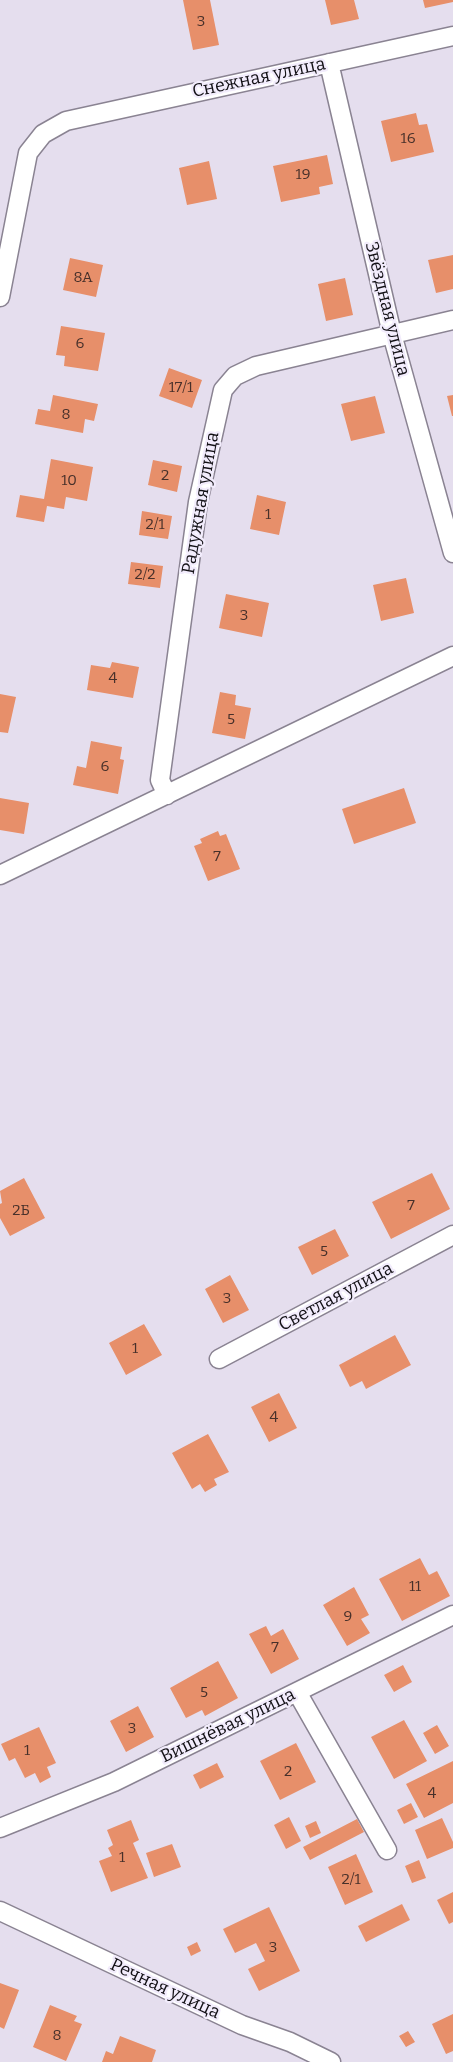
<!DOCTYPE html>
<meta charset="utf-8">
<style>
body{margin:0}
canvas{display:block;background:#e5deee}
</style>
<canvas width="453" height="2062"></canvas>
<script>
const context = document.querySelector('canvas').getContext('2d');
context.lineJoin = 'round';
function paint(path, color) { context.fillStyle = color; context.fill(path, 'evenodd'); }
const poly = rows => new Path2D(rows.map(r => 'M' + r).join(''));
function strokePath(path, color, width, dash) { context.strokeStyle = color; context.lineWidth = width; context.lineCap = dash ? 'butt' : 'round'; context.setLineDash(dash || []); context.stroke(path); }
function drawText(font, color, halo, rows, align = 'center') {
  context.font = font + ' Bitter,serif'; context.lineWidth = 4.5; context.setLineDash([]); context.textBaseline = 'middle'; context.strokeStyle = halo; context.fillStyle = color; for (const [text, x, y, turn = 0] of rows) {
    context.save(); context.translate(x, y); context.rotate((+turn || 0) * Math.PI / 180); context.textAlign = isNaN(turn) ? turn : align; if (halo) context.strokeText(text, 0, 0); context.fillText(text, 0, 0); context.restore();
  }
}
paint(poly([
 [183,0,210,0,219,45,193,50],
 [325,0,354,0,359,19,331,25],
 [423,0,453,0,453,2,425,8],
 [416,113,419,125,427,124,434,152,391,162,381,121],
 [327,155,333,184,319,187,320,194,281,202,273,166],
 [209,161,217,199,187,205,179,168],
 [453,255,453,289,436,293,428,260],
 [70,258,103,265,96,297,63,290],
 [345,278,353,315,326,321,318,284],
 [61,326,105,333,98,371,64,366,65,356,56,355],
 [169,368,202,380,192,408,159,396],
 [53,395,98,404,94,421,85,419,83,433,35,424,38,409,50,411],
 [453,395,453,416,452,416,447,396],
 [375,396,385,433,351,441,341,404],
 [51,459,93,467,87,501,66,497,64,509,47,506,44,522,16,517,20,495,44,499],
 [153,460,182,466,177,492,148,485],
 [257,495,286,502,279,535,250,529],
 [142,511,172,516,168,539,139,535],
 [131,562,163,566,160,588,128,584],
 [406,578,414,613,381,621,373,585],
 [226,594,269,603,262,637,219,628],
 [112,662,139,667,133,698,87,690,91,665,110,668],
 [220,692,236,695,235,705,251,708,245,739,212,733],
 [0,694,16,697,8,733,0,732],
 [91,741,122,747,120,759,124,760,118,794,73,785,77,766,86,768],
 [404,788,416,823,354,844,342,809],
 [0,798,29,803,24,834,0,830],
 [218,831,220,836,226,834,240,869,208,881,194,846,202,843,200,839],
 [432,1173,450,1209,391,1239,372,1202],
 [24,1178,45,1218,10,1236,0,1218,0,1204,2,1203,0,1191],
 [335,1229,349,1256,312,1275,298,1247],
 [230,1275,249,1310,223,1323,205,1289],
 [144,1324,162,1355,126,1375,109,1343],
 [395,1335,411,1365,366,1389,362,1381,350,1387,339,1365],
 [279,1393,297,1428,269,1442,251,1407],
 [208,1434,229,1472,214,1479,217,1485,205,1492,200,1484,192,1489,172,1453],
 [420,1558,429,1575,437,1571,450,1596,402,1621,379,1579],
 [354,1587,369,1615,361,1619,370,1633,347,1646,323,1605],
 [266,1626,271,1636,283,1629,299,1659,271,1674,249,1634],
 [218,1661,238,1698,205,1716,202,1710,186,1718,170,1688],
 [403,1665,412,1682,394,1692,384,1675],
 [138,1706,154,1737,126,1752,110,1721],
 [404,1720,427,1761,394,1779,371,1737],
 [437,1725,449,1746,435,1754,423,1733],
 [39,1727,56,1763,47,1767,51,1777,40,1783,35,1773,25,1778,15,1758,9,1761,1,1744],
 [296,1743,316,1782,280,1800,260,1761],
 [453,1761,453,1803,424,1818,406,1784],
 [217,1763,224,1777,200,1789,193,1775],
 [411,1803,418,1817,404,1824,397,1810],
 [289,1817,301,1841,286,1849,274,1825],
 [442,1818,453,1842,453,1848,427,1859,415,1830],
 [357,1819,364,1832,310,1860,303,1847],
 [131,1820,139,1840,133,1843,148,1878,111,1892,99,1861,112,1856,108,1848,113,1845,107,1830],
 [316,1821,321,1833,310,1838,305,1826],
 [172,1844,181,1867,154,1877,146,1853],
 [356,1854,373,1892,345,1905,328,1867],
 [419,1860,426,1878,412,1883,405,1866],
 [453,1892,453,1922,449,1924,437,1900],
 [402,1904,410,1920,366,1942,358,1926],
 [269,1907,300,1971,259,1991,248,1969,265,1961,256,1943,235,1953,223,1929],
 [197,1942,201,1951,191,1956,187,1947],
 [0,1983,19,1990,4,2029,0,2027],
 [50,2005,77,2016,74,2021,82,2024,66,2061,33,2047],
 [453,2014,453,2051,446,2054,432,2024],
 [408,2031,415,2042,406,2047,399,2036],
 [120,2036,156,2050,152,2062,102,2062,106,2051,113,2054]
]), '#e78f6a');
const street = poly([
 [329,63,392,334,453,553],
 [0,297,28,153,43,134,66,121,453,36],
 [167,795,160,780,198,502,223,390,235,376,256,366,453,320],
 [0,875,453,656],
 [219,1359,453,1235],
 [297,1692,387,1850],
 [0,1828,114,1782,453,1615],
 [0,1911,242,2025,290,2042,331,2062]
]);
strokePath(street, '#8a8392', 21);
strokePath(street, '#fff', 18);
drawText('15px', '#47302a', null, [
 ["3",201,22],
 ["16",408,139],
 ["19",303,175],
 ["8А",83,278],
 ["6",80,344],
 ["17/1",181,388],
 ["8",66,415],
 ["2",165,476],
 ["10",69,481],
 ["1",268,515],
 ["2/1",155,525],
 ["2/2",145,575],
 ["3",244,616],
 ["4",113,679],
 ["5",231,720],
 ["6",105,767],
 ["7",217,857],
 ["7",411,1206],
 ["2Б",21,1211],
 ["5",324,1252],
 ["3",227,1299],
 ["1",135,1349],
 ["4",274,1418],
 ["11",415,1587],
 ["9",348,1617],
 ["7",275,1648],
 ["5",204,1693],
 ["3",132,1729],
 ["1",27,1751],
 ["2",288,1772],
 ["4",432,1794],
 ["1",122,1858],
 ["2/1",351,1880],
 ["3",273,1948],
 ["8",57,2036]
]);
drawText('18px', '#121015', '#f2ecfc', [
 ["Снежная улица",259,78,-12],
 ["Звёздная улица",387,309,76],
 ["Радужная улица",201,503,-80],
 ["Светлая улица",336,1297,-28],
 ["Вишнёвая улица",228,1726,-26],
 ["Речная улица",165,1989,25]
]);
</script>
